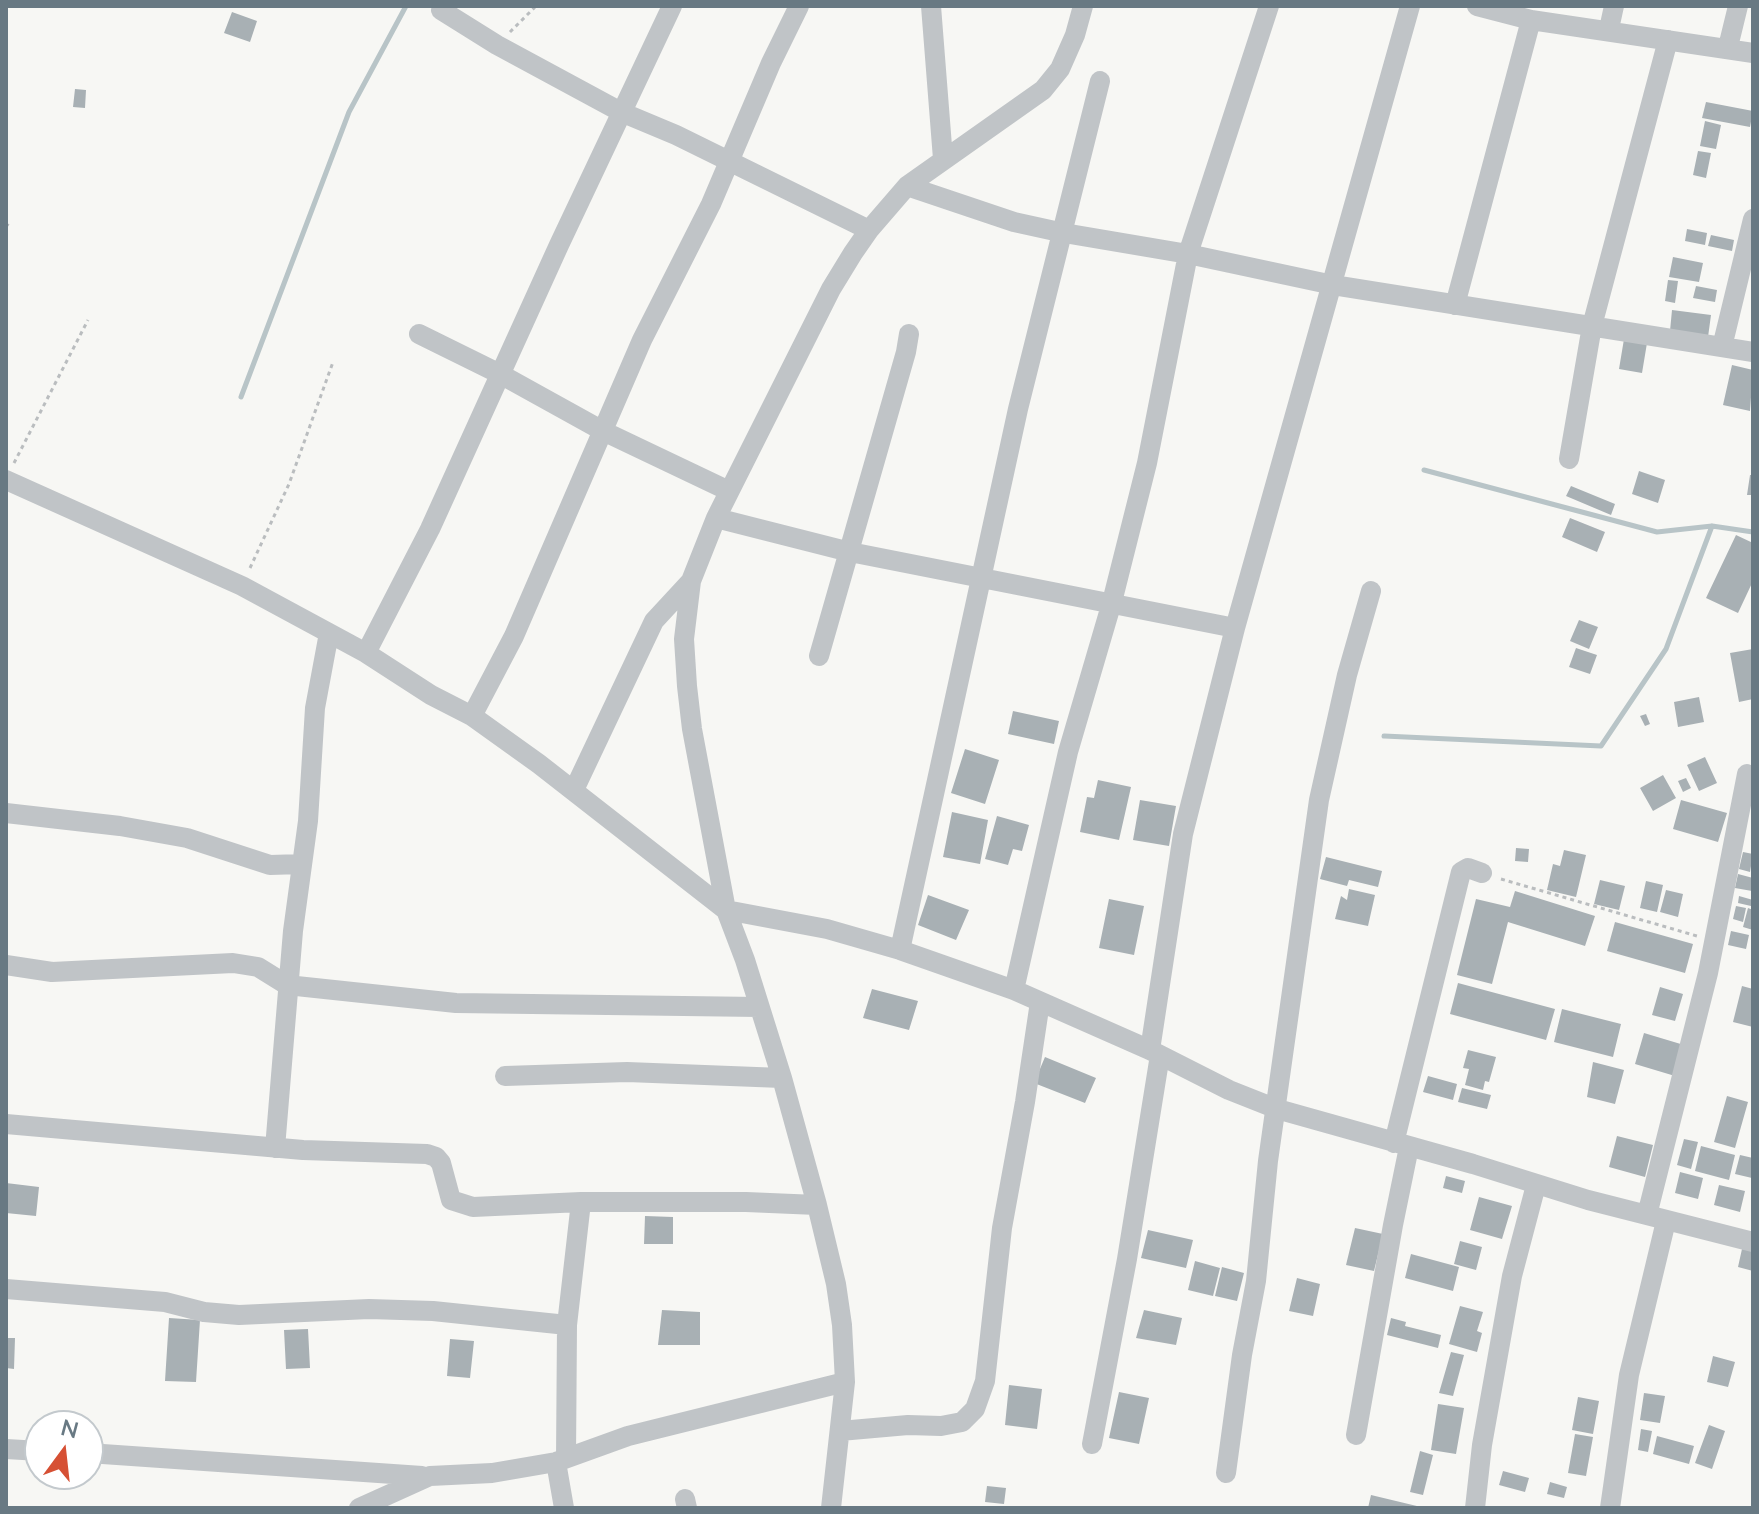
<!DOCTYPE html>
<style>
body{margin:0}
#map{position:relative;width:1759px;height:1514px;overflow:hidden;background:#f7f7f4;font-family:Lato,sans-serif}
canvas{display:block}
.frame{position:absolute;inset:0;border:8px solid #687983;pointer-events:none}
.north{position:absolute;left:24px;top:1410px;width:80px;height:80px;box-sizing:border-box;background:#fff;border:2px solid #c3c9cd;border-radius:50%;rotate:15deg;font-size:22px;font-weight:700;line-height:32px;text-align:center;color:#687983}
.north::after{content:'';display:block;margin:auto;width:28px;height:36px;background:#d65034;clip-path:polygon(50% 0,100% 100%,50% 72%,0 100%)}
</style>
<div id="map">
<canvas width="1759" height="1514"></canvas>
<div class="frame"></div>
<div class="north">N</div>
</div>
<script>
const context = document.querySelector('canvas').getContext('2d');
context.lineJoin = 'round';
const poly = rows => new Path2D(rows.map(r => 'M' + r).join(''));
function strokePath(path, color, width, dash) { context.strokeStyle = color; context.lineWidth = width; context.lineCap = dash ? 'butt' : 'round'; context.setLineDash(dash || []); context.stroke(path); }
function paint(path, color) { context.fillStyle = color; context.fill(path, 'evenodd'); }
strokePath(poly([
 [241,397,349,112,406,6],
 [1424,470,1657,532,1712,526,1753,532],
 [1384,736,1601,746,1666,649,1712,526]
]), '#b8c4c7', 5);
paint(poly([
 [232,12,257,21,250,42,224,33],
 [75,89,86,90,85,108,73,107],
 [1706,102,1753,111,1750,127,1702,118],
 [1705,121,1721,125,1716,149,1700,146],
 [1698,151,1711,153,1706,178,1693,175],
 [1687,229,1707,233,1705,245,1685,241],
 [1711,235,1734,240,1732,251,1708,246],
 [1673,257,1703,263,1699,282,1669,277],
 [1668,280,1678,281,1675,303,1665,301],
 [1696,286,1717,290,1715,302,1693,298],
 [1672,310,1711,315,1708,337,1670,331],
 [1624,339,1647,343,1642,373,1619,369],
 [1732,365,1753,370,1750,411,1723,405],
 [1639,471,1665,480,1658,503,1632,494],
 [1750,475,1753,475,1753,495,1747,495],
 [1571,486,1615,504,1611,515,1566,496],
 [1570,518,1605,532,1597,552,1562,537],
 [1736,535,1753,543,1753,581,1738,613,1706,598],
 [1579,620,1598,627,1589,649,1570,641],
 [1576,648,1597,655,1590,674,1569,667],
 [1753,649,1753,699,1739,702,1730,653],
 [1699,697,1704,722,1678,727,1674,702],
 [1013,711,1059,721,1054,744,1008,734],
 [1646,714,1650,724,1645,726,1640,716],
 [965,749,999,760,985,804,951,793],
 [1705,757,1717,783,1699,791,1687,765],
 [1663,775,1676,798,1653,811,1640,788],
 [1686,778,1691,788,1683,792,1678,781],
 [1098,780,1131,787,1119,840,1080,832,1087,797,1094,798],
 [1140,800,1176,806,1169,846,1133,840],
 [1681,800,1727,813,1718,842,1673,829],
 [952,812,988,820,980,864,943,857],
 [997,816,1029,825,1022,851,1013,849,1008,865,985,859],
 [1516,848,1529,849,1528,862,1515,861],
 [1564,850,1586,855,1576,897,1547,890,1553,864,1560,866],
 [1743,852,1753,854,1750,872,1739,869],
 [1326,857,1382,871,1378,887,1349,880,1347,886,1320,879],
 [1738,874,1753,878,1752,891,1735,888],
 [1600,880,1625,886,1619,910,1594,904],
 [1646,881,1663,885,1657,912,1640,908],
 [1349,889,1375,895,1368,926,1335,919,1341,896,1347,900],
 [1666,890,1683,894,1678,917,1660,912],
 [1515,891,1595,916,1585,946,1508,922,1492,984,1457,975,1476,899,1510,907],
 [928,895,969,910,956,940,918,925],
 [1739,896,1753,900,1751,906,1738,903],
 [1109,899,1144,906,1134,955,1099,948],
 [1736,906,1746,908,1743,922,1733,919],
 [1748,908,1753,910,1753,930,1743,927],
 [1615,922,1693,944,1685,973,1607,951],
 [1731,931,1749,935,1746,949,1728,945],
 [1458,983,1555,1009,1546,1040,1450,1014],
 [1742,986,1753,989,1753,1027,1733,1022],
 [1660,987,1683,994,1675,1021,1652,1015],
 [872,989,918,1001,909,1030,863,1018],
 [1562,1009,1621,1024,1613,1057,1554,1042],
 [1644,1033,1684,1045,1675,1076,1635,1064],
 [1468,1050,1496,1057,1489,1082,1485,1081,1483,1090,1465,1085,1469,1069,1463,1068],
 [1045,1057,1096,1078,1085,1103,1034,1083],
 [1593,1062,1624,1070,1615,1104,1587,1097],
 [1428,1076,1457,1084,1453,1100,1423,1092],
 [1462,1088,1491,1095,1487,1109,1458,1102],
 [1727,1096,1748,1102,1735,1148,1714,1142],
 [1617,1136,1653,1145,1645,1177,1609,1167],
 [1684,1139,1698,1142,1691,1169,1677,1165],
 [1701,1146,1735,1155,1729,1180,1695,1171],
 [1740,1155,1753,1158,1752,1178,1735,1174],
 [1680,1172,1703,1178,1698,1199,1675,1193],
 [1446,1176,1465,1181,1462,1193,1443,1188],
 [6,1183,39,1187,36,1216,6,1213],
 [1719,1185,1745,1191,1740,1212,1714,1205],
 [1479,1197,1512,1206,1502,1239,1470,1230],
 [645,1216,673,1217,673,1244,644,1244],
 [1355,1228,1383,1234,1374,1271,1346,1265],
 [1148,1230,1193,1240,1186,1268,1141,1258],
 [1460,1241,1482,1247,1476,1270,1454,1264],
 [1742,1249,1753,1251,1753,1271,1738,1267],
 [1411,1254,1459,1267,1453,1291,1405,1278],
 [1195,1261,1220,1268,1213,1296,1188,1290],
 [1222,1267,1244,1273,1237,1301,1215,1296],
 [1297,1278,1320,1284,1313,1316,1289,1311],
 [1460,1306,1483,1312,1477,1331,1482,1333,1477,1352,1449,1344],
 [662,1310,700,1312,700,1345,658,1345],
 [1144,1310,1182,1318,1176,1345,1136,1338],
 [169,1318,200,1320,196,1382,165,1381],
 [1391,1318,1406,1322,1405,1326,1441,1335,1438,1348,1387,1335],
 [308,1329,310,1368,286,1369,284,1330],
 [6,1338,15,1338,14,1369,6,1368],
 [450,1339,474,1341,470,1378,447,1376],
 [1451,1352,1464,1355,1453,1396,1439,1393],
 [1713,1356,1735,1362,1728,1387,1707,1382],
 [1009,1385,1042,1389,1037,1429,1005,1425],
 [1119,1392,1149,1398,1139,1444,1109,1438],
 [1644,1393,1665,1396,1660,1423,1640,1420],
 [1578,1397,1599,1401,1593,1434,1572,1430],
 [1438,1404,1464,1408,1456,1454,1431,1450],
 [1709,1425,1725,1431,1712,1469,1695,1463],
 [1641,1429,1652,1431,1648,1452,1638,1450],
 [1575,1434,1593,1437,1586,1476,1568,1473],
 [1657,1436,1694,1446,1689,1464,1653,1454],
 [1420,1451,1433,1455,1423,1495,1410,1492],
 [1503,1471,1529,1478,1525,1492,1499,1485],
 [1550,1482,1567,1487,1564,1498,1547,1494],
 [987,1486,1006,1488,1004,1504,985,1502],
 [1371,1495,1421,1507,1421,1508,1368,1508]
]), '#a8b0b4');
strokePath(poly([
 [510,32,536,6],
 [6,227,10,221],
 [14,463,88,320],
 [250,568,289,484,333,362],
 [1501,879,1697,936]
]), '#babdbf', 3, [4, 4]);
strokePath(poly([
 [931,6,943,159],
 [1477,6,1531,20,1753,53],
 [441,10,497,45,621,112,676,135,869,230],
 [1609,29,1614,6],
 [1728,47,1738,6],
 [907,186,1014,222,1064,233,1188,254,1333,285,1753,352],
 [1455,305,1531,20],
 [419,334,500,374,603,431,729,491],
 [1722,347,1753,219],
 [1569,459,1592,326,1668,40],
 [6,480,242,586,366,653,431,695,472,716,539,764,726,910,827,929,900,950,1014,990,1150,1050,1229,1090,1277,1109,1473,1164,1588,1200,1753,1242],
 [716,518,850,552,1235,628],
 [366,653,430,529,559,245,672,6],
 [819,656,906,352,909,334],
 [472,716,514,636,642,340,711,204,771,63,799,6],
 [574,790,654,621,691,581],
 [6,813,120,826,187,838,270,865,302,864],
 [900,950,1018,409,1100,81],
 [6,965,52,972,233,963,258,967,287,985,456,1003,759,1007],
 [1014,990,1068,752,1112,602,1147,463,1188,254,1269,6],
 [1150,1050,1183,834,1235,628,1410,6],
 [505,1076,627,1072,782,1078],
 [6,1124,303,1150,427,1154,436,1157,441,1163,451,1200,473,1207,581,1202,746,1202,817,1205],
 [1394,1143,1461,872,1468,868,1482,873],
 [275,1148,293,931,308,821,315,708,329,633],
 [1647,1215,1708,973,1747,774],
 [6,1289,165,1302,204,1312,239,1315,369,1309,433,1311,567,1325],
 [840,1431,908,1425,941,1426,962,1422,975,1409,985,1381,1002,1228,1025,1102,1040,1002],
 [1356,1435,1393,1225,1409,1147],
 [1092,1444,1127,1259,1160,1055],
 [6,1449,40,1451],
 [88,1453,422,1476],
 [566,1458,567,1325,581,1202],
 [556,1462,564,1508],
 [1226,1473,1242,1355,1256,1281,1268,1161,1319,800,1347,675,1371,591],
 [685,1499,687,1508],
 [359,1508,430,1476,492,1473,556,1462,628,1436,845,1382],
 [831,1508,845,1382,842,1325,836,1284,817,1205,782,1078,745,960,726,910,692,729,687,686,684,639,691,581,716,518,831,289,853,253,869,230,907,186,1043,90,1060,69,1075,35,1083,6],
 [1475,1508,1482,1445,1512,1276,1536,1185],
 [1610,1508,1629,1375,1666,1221]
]), '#c0c4c7', 20);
</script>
